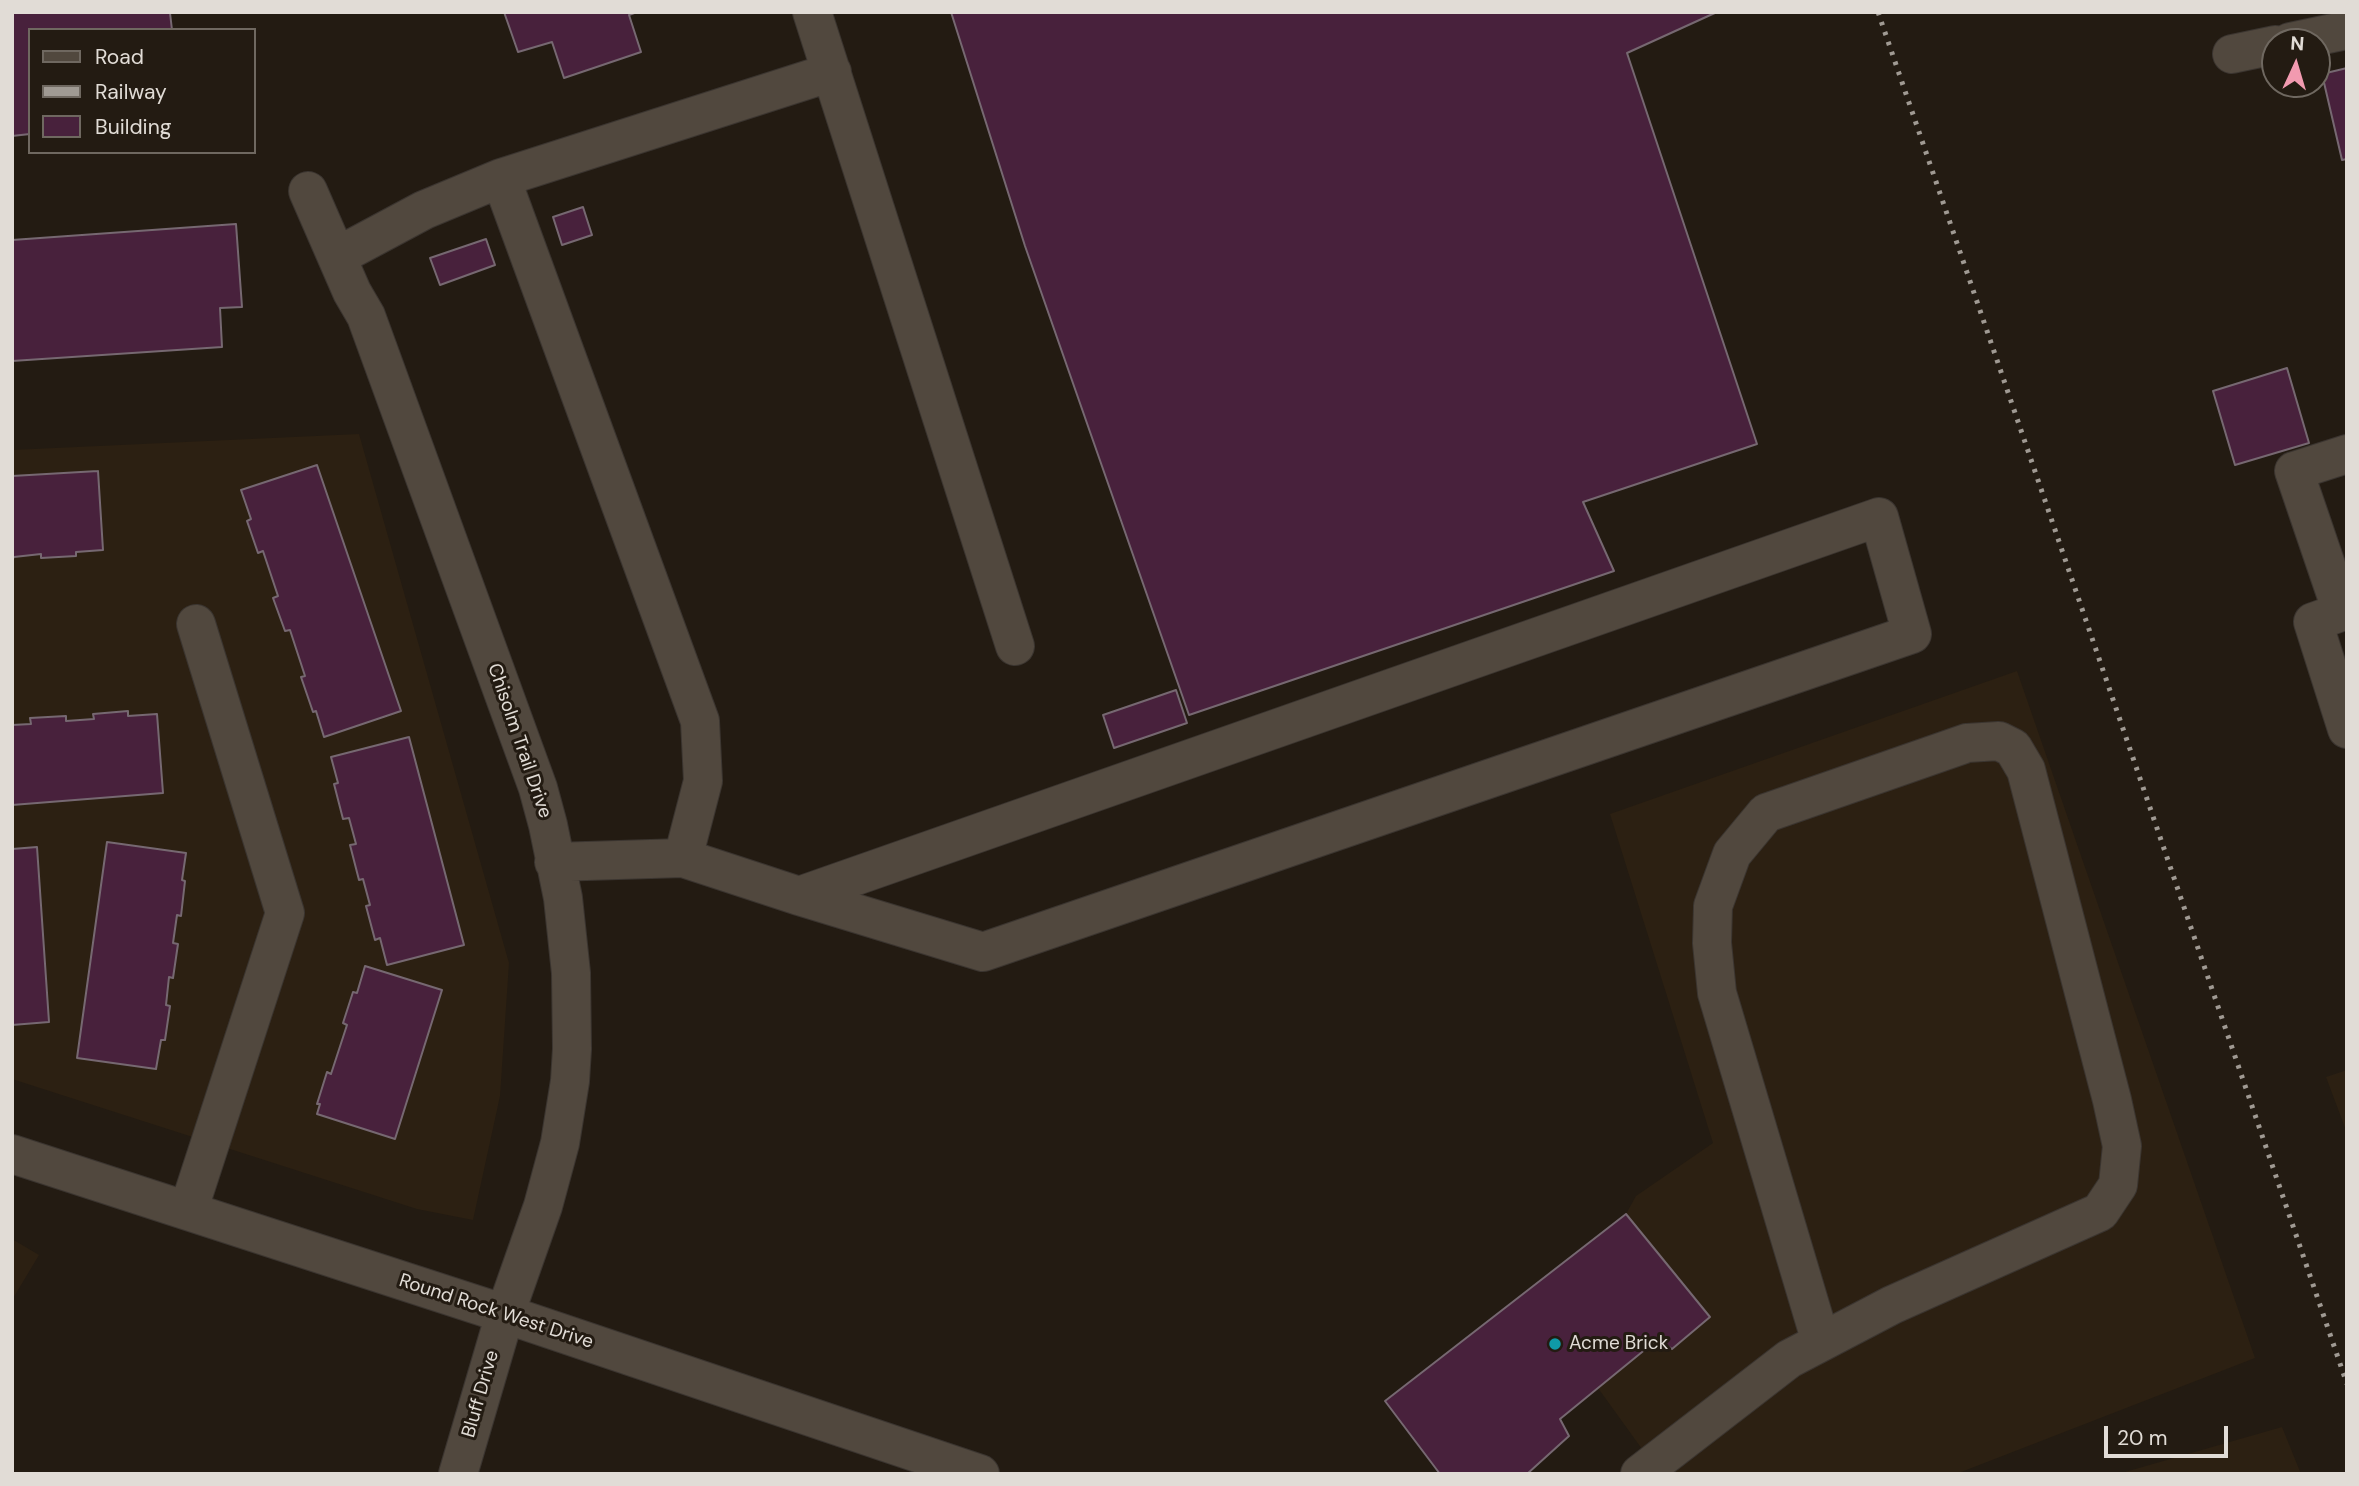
<!DOCTYPE html>
<style>
body{margin:0}
#map{position:relative;width:2359px;height:1486px;overflow:hidden;background:#231b12;font-family:"DM Sans",sans-serif}
canvas{display:block}
.frame{position:absolute;inset:0;border:14px solid #e1dcd6;pointer-events:none}
.legend{position:absolute;left:28px;top:28px;width:228px;height:126px;box-sizing:border-box;background:#231b12;border:2px solid #6f6860;margin:0;padding:9px 12px;list-style:none;font-size:21px;color:#e1dcd6}
.legend li{display:flex;align-items:center;gap:14px;height:35px}
.legend b{width:35px;border:2px solid #6f6860}
.north{position:absolute;left:2261px;top:28px;width:70px;height:70px;box-sizing:border-box;background:#231b12;border:2px solid #6f6860;border-radius:50%;rotate:4deg;font-size:19px;font-weight:700;line-height:28px;text-align:center;color:#e1dcd6}
.north::after{content:'';display:block;margin:auto;width:24px;height:32px;background:#f29ab0;clip-path:polygon(50% 0,100% 100%,50% 72%,0 100%)}
.scale{position:absolute;left:2104px;top:1426px;width:124px;height:32px;box-sizing:border-box;border:4px solid #e1dcd6;border-top:0;padding-left:9px;font-size:21px;line-height:24px;white-space:nowrap;color:#e1dcd6;-webkit-text-stroke:5px #231b12;paint-order:stroke}
</style>
<div id="map">
<canvas width="2359" height="1486"></canvas>
<div class="frame"></div>
<ul class="legend">
<li><b style="height:9px;background:#51483e"></b>Road</li>
<li><b style="height:9px;background:#a09a93"></b>Railway</li>
<li><b style="height:19px;background:#48213c"></b>Building</li>
</ul>
<div class="north">N</div>
<div class="scale">20 m</div>
</div>
<script>
const context = document.querySelector('canvas').getContext('2d');
context.lineJoin = 'round';
function paint(path, color) { context.fillStyle = color; context.fill(path, 'evenodd'); }
const poly = rows => new Path2D(rows.map(r => 'M' + r).join(''));
function strokePath(path, color, width, dash) { context.strokeStyle = color; context.lineWidth = width; context.lineCap = dash ? 'butt' : 'round'; context.setLineDash(dash || []); context.stroke(path); }
function drawText(font, color, halo, rows, align = 'center') {
  context.font = font + ' "DM Sans",sans-serif'; context.lineWidth = 6; context.setLineDash([]); context.textBaseline = 'middle'; context.strokeStyle = halo; context.fillStyle = color; for (const [text, x, y, turn = 0] of rows) {
    context.save(); context.translate(x, y); context.rotate((+turn || 0) * Math.PI / 180); context.textAlign = isNaN(turn) ? turn : align; if (halo) context.strokeText(text, 0, 0); context.fillText(text, 0, 0); context.restore();
  }
}
paint(poly([
 [359,434,509,963,500,1096,473,1220,417,1209,12,1079,12,450],
 [2017,671,2255,1358,1956,1474,1660,1474,1598,1388,1658,1339,1672,1349,1710,1317,1626,1214,1636,1196,1713,1143,1610,814],
 [2347,1070,2347,1133,2326,1077],
 [12,1239,39,1255,12,1300],
 [2282,1427,2301,1474,2118,1474]
]), '#2c2012');
const building = poly([
 [12,12,170,13,172,30,30,30,30,134,12,136,12,12],
 [504,12,637,12,629,15,641,52,564,78,552,42,518,52,504,12],
 [951,12,1717,12,1627,53,1757,444,1583,502,1614,571,1189,715,1025,246,951,12],
 [2347,68,2347,159,2342,160,2322,74,2347,68],
 [583,207,592,235,562,245,553,217,583,207],
 [236,224,242,307,220,308,222,347,12,361,12,240,236,224],
 [486,239,495,265,440,285,430,258,486,239],
 [2287,368,2309,443,2235,465,2213,391,2287,368],
 [317,465,401,711,324,737,316,711,313,712,301,677,305,676,290,630,285,631,273,598,278,596,263,551,258,553,247,521,251,519,241,490,317,465],
 [98,471,103,550,76,552,76,556,41,558,41,554,14,557,12,560,12,476,98,471],
 [1176,690,1187,723,1114,748,1103,715,1176,690],
 [128,711,128,716,157,714,163,793,12,805,12,725,31,724,30,718,66,716,66,721,94,719,93,714,128,711],
 [409,737,464,945,387,965,380,938,375,940,366,906,370,905,363,879,359,880,350,845,356,844,349,818,343,819,334,784,338,783,331,757,409,737],
 [107,842,186,853,182,880,185,881,181,916,177,915,173,943,178,944,173,978,169,977,166,1005,170,1006,165,1040,161,1040,156,1069,77,1058,107,842],
 [37,847,49,1022,12,1025,12,849,37,847],
 [365,966,442,990,395,1139,317,1114,320,1104,317,1104,327,1072,331,1074,347,1025,343,1023,353,992,357,993,365,966],
 [1626,1214,1710,1317,1672,1349,1658,1339,1560,1419,1569,1436,1527,1474,1440,1474,1385,1401,1626,1214]
]);
paint(building, '#48213c');
strokePath(building, '#766871', 2);
const minor = poly([
 [812,12,1015,646],
 [2290,42,2347,30],
 [2232,54,2275,45],
 [501,178,832,72],
 [308,191,352,292,366,316,538,788,548,825,563,898,571,973,572,1049,570,1081,560,1143,543,1206,505,1314,458,1474],
 [338,256,424,210,501,178,700,721,703,781,683,858,799,896,983,952,1912,634,1879,517,799,896],
 [2347,610,2313,622,2347,729],
 [2342,612,2294,471,2347,454],
 [554,862,683,858],
 [12,1154,505,1314,980,1474],
 [188,1211,285,913,196,624],
 [1640,1474,1789,1359,1892,1305,2100,1212,2118,1185,2122,1146,2112,1100,2026,770,2013,748,1999,741,1967,743,1766,813,1732,854,1713,906,1712,943,1717,993,1821,1342]
]);
strokePath(minor, '#3b3530', 40);
strokePath(minor, '#51483e', 38);
strokePath(poly([
 [1878,12,2347,1384]
]), '#a09a93', 5, [3.5, 7]);
for (const [x, y, r, color] of [
 [1555,1344,7,"#0f9aa8"]
]) { const dot = new Path2D(); dot.arc(x, y, r, 0, 2 * Math.PI); context.fillStyle = color; context.fill(dot); strokePath(dot, '#231b12', 2.5); }
drawText('19px', '#e1dcd6', '#231b12', [
 ["Chisolm Trail Drive",519,741,71],
 ["Round Rock West Drive",496,1312,18],
 ["Bluff Drive",481,1394,-74]
]);
drawText('19px', '#e1dcd6', '#231b12', [
 ["Acme Brick",1569,1344]
], 'left');
</script>
